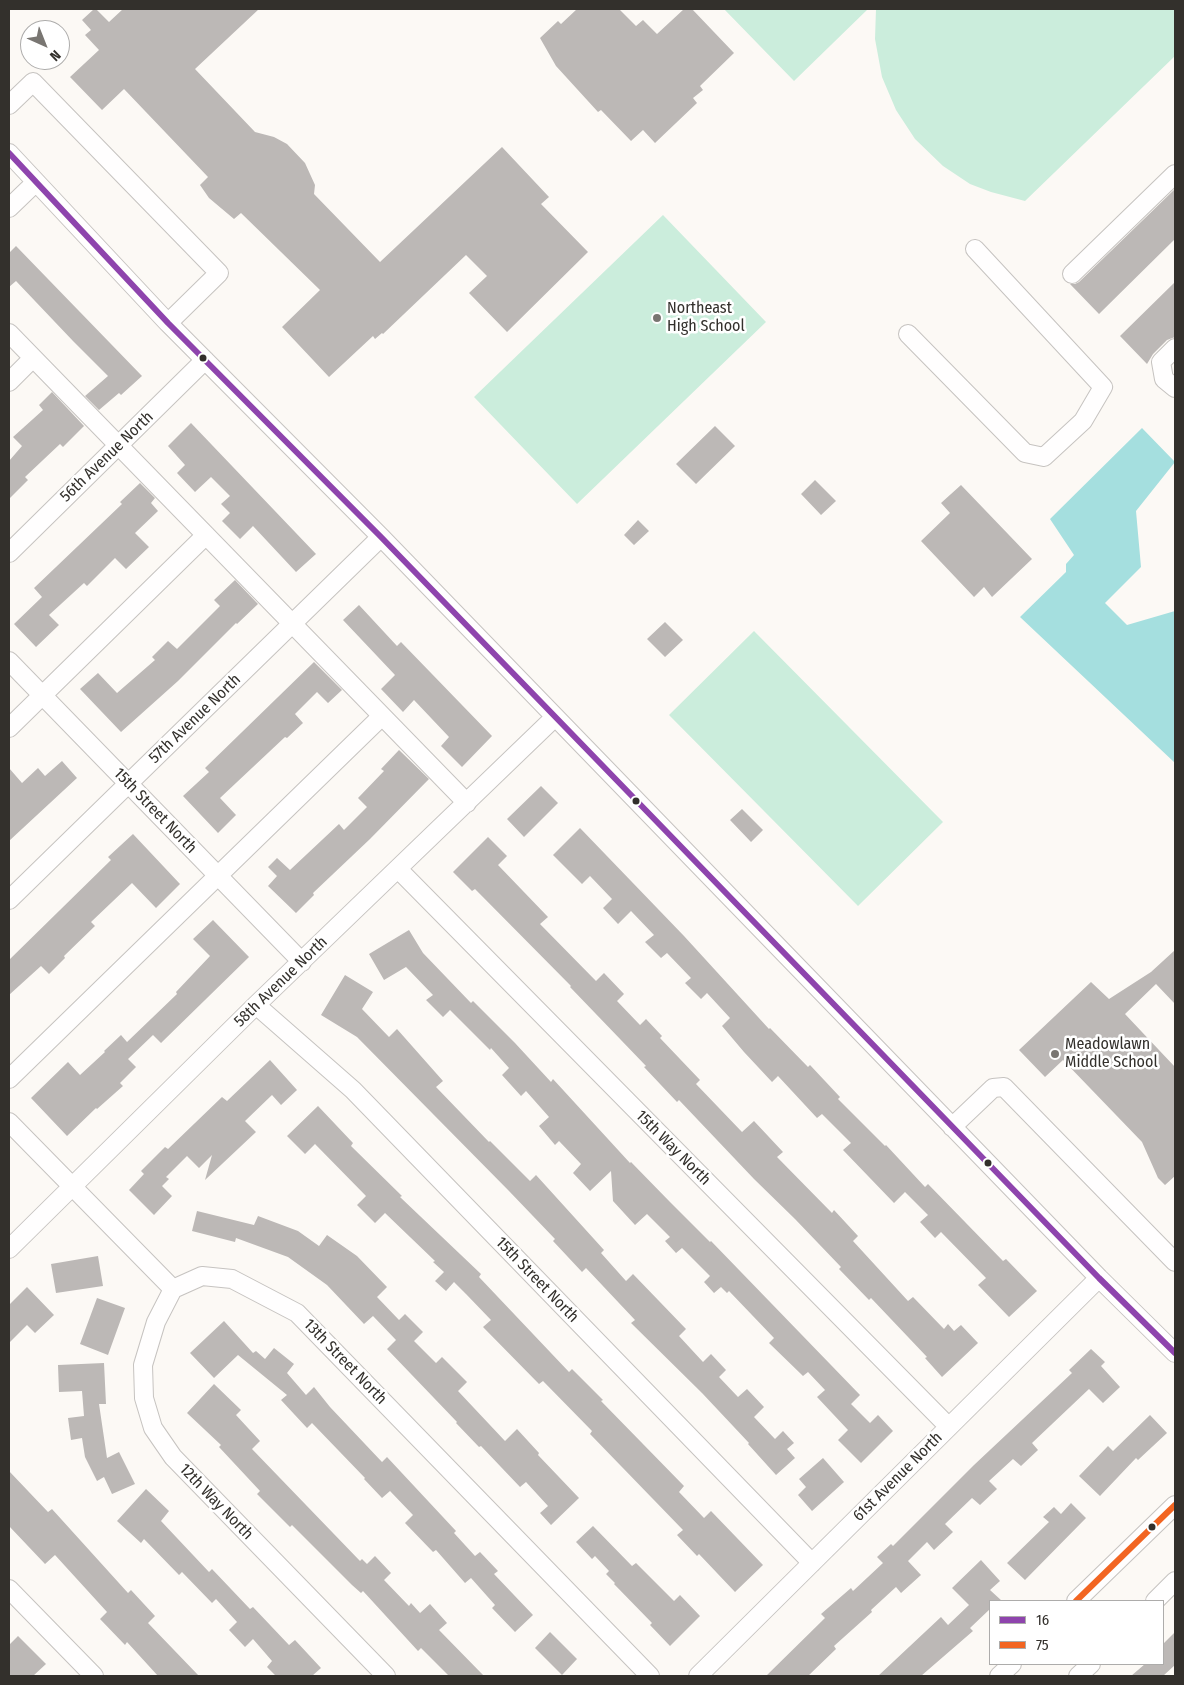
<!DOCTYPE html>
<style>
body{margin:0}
#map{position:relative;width:1184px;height:1685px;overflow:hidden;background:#fcf9f5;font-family:"Fira Sans Condensed",sans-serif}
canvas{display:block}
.frame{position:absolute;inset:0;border:10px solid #33302c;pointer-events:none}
.legend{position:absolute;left:989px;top:1600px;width:175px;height:65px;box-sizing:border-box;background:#fff;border:1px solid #adacab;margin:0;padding:6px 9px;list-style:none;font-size:15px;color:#33302c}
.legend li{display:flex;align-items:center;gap:10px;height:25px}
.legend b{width:25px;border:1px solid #adacab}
.north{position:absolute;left:20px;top:20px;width:50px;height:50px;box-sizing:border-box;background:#fff;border:1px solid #adacab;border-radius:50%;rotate:136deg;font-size:14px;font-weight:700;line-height:20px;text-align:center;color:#33302c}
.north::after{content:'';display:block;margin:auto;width:18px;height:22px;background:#797672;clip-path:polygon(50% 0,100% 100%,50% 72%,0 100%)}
</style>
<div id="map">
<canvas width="1184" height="1685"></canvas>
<div class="frame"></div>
<ul class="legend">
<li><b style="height:6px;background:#8e44ad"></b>16</li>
<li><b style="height:6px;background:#f26522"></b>75</li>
</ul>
<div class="north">N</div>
</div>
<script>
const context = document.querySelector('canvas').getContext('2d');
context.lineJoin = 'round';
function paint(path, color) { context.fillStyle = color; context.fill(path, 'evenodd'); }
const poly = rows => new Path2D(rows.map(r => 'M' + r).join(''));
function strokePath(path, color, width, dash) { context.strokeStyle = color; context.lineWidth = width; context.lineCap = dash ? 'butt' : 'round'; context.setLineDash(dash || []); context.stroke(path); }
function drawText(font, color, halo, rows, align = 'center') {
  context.font = font + ' "Fira Sans Condensed",sans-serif'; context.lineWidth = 5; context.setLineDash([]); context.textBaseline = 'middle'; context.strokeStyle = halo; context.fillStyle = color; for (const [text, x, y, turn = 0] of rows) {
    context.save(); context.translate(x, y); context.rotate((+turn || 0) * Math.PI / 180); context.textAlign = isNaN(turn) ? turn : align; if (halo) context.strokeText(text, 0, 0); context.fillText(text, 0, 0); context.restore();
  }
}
paint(poly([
 [724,9,868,9,794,81],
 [876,9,1175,9,1175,56,1025,201,991,192,970,184,943,166,915,139,896,110,882,77,875,39],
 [663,215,766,322,577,504,474,397],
 [754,631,943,822,858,906,669,715]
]), '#cbeddc');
paint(poly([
 [1142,428,1175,462,1136,511,1141,567,1105,603,1127,625,1175,611,1175,763,1020,617,1066,572,1066,564,1074,555,1050,519]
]), '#a5dfdf');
paint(poly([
 [94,9,96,9,109,22,123,9,259,9,195,69,255,132,274,137,287,144,305,163,315,185,314,194,380,262,502,147,549,197,541,204,588,252,507,332,469,293,487,276,466,255,383,334,382,333,375,339,373,336,329,377,282,327,320,290,241,213,234,219,209,198,200,185,208,177,124,89,102,110,70,77,99,50,85,35,91,30,82,20],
 [577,9,619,9,636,26,643,20,657,34,684,9,692,9,734,53,700,86,703,90,693,98,697,103,655,143,643,130,631,141,601,110,598,112,556,66,540,38,558,21,561,24],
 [1175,189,1175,239,1099,314,1070,284,1075,284,1079,282],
 [16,246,142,376,121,395,119,393,99,410,85,396,108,376,73,341,16,281,9,287,9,253],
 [1175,282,1175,337,1167,340,1153,354,1147,364,1120,336],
 [52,392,84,426,63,447,60,444,25,477,28,480,9,499,9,461,22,446,13,437,43,410,39,405],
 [191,423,316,554,296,572,253,526,240,539,222,521,230,513,221,504,230,496,211,477,195,492,177,473,185,465,168,446],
 [715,426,735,446,696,484,676,464],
 [815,480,836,501,821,515,801,494],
 [140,483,155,498,151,503,158,511,135,533,149,547,126,569,115,558,87,586,84,583,49,615,59,625,36,647,14,624,42,597,34,588,122,504,120,502],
 [961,485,1032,559,992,597,984,587,974,597,921,541,950,513,941,503],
 [638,520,649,531,634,545,624,535],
 [235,580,258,604,237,624,236,623,178,681,121,732,80,689,98,673,117,693,155,660,152,657,168,641,177,649,220,606,214,600],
 [359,605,397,646,401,642,492,736,462,767,441,746,449,737,414,700,403,712,381,689,395,675,343,620],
 [665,622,683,640,665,657,647,639],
 [314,662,342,690,328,703,317,692,295,714,303,723,287,738,285,737,220,798,236,815,218,833,183,796,209,772,205,768],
 [399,750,429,779,370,839,313,893,314,895,296,913,268,886,277,876,268,867,277,858,290,870,339,824,344,830,367,807,358,798,384,771,381,769],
 [62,761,77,778,9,841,9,768,22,783,38,768,45,776],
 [541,786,558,803,524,837,507,819],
 [742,809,763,830,751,842,730,820],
 [580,828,684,936,769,1029,770,1028,808,1067,810,1065,840,1097,838,1099,885,1146,886,1145,925,1187,928,1184,1003,1261,1006,1259,1037,1291,1009,1317,978,1285,986,1278,941,1232,935,1238,920,1222,928,1215,905,1192,894,1203,843,1150,851,1143,822,1114,817,1118,778,1076,772,1082,744,1052,722,1026,730,1018,707,993,701,999,685,983,691,978,667,953,661,958,645,942,654,935,631,911,618,924,603,908,612,899,590,876,582,884,553,855],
 [133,834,180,884,156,908,132,883,91,922,95,926,64,956,65,958,49,974,41,966,9,995,9,960,111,860,108,857],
 [488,837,507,856,498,865,548,917,540,924,596,981,604,973,624,994,617,1001,640,1025,646,1019,662,1036,660,1038,700,1080,696,1084,742,1132,754,1121,783,1152,777,1157,832,1213,834,1210,858,1236,853,1241,908,1301,913,1297,944,1329,948,1324,954,1331,961,1325,978,1343,942,1377,925,1358,927,1357,871,1298,869,1300,839,1269,841,1267,795,1219,754,1179,679,1100,677,1102,644,1067,646,1066,570,987,571,986,475,889,472,891,453,872],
 [213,920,249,957,161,1043,153,1035,128,1059,136,1067,120,1083,123,1086,97,1109,96,1108,67,1136,31,1098,68,1062,80,1075,105,1052,104,1051,121,1035,127,1042,177,994,176,992,210,956,193,939],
 [409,930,423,953,471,1003,473,1001,515,1043,551,1082,553,1079,630,1163,631,1162,670,1202,710,1242,711,1241,860,1395,851,1404,870,1423,878,1415,893,1431,861,1463,838,1440,848,1430,817,1397,825,1390,808,1372,803,1376,769,1343,774,1338,729,1291,727,1293,721,1287,714,1293,704,1282,710,1276,682,1248,676,1253,665,1241,670,1237,647,1214,635,1225,613,1201,611,1171,590,1191,573,1173,581,1164,559,1141,555,1145,539,1126,549,1117,526,1091,521,1096,502,1075,509,1068,491,1048,490,1050,450,1010,443,1017,426,1000,433,995,406,967,384,980,369,954],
 [1175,950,1175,1004,1156,984,1125,1014,1175,1067,1175,1176,1165,1185,1158,1178,1142,1142,1063,1060,1045,1077,1019,1050,1091,982,1109,999,1151,972],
 [345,975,373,992,362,1009,389,1037,397,1029,443,1081,436,1087,489,1142,490,1141,530,1181,536,1175,604,1250,601,1253,626,1281,633,1274,686,1329,679,1336,703,1362,711,1354,726,1370,719,1377,738,1397,747,1389,764,1407,754,1417,775,1439,783,1431,794,1443,787,1449,795,1458,776,1475,748,1444,749,1443,702,1393,631,1323,635,1320,586,1268,582,1272,553,1241,555,1239,509,1191,357,1037,321,1015],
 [270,1060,297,1090,281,1105,272,1095,245,1121,256,1132,205,1180,212,1155,199,1168,187,1156,166,1177,169,1179,162,1186,172,1196,154,1215,129,1190,144,1174,141,1171,165,1147,168,1149,222,1097,227,1101],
 [318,1106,353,1143,351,1146,402,1196,400,1197,481,1274,479,1277,569,1372,572,1369,603,1400,601,1401,684,1486,679,1492,704,1518,711,1511,763,1565,735,1592,699,1554,697,1556,677,1535,683,1530,590,1434,592,1431,543,1381,539,1384,483,1327,491,1320,466,1294,454,1282,446,1291,435,1281,444,1272,433,1262,435,1261,385,1213,375,1223,357,1205,366,1196,315,1144,305,1154,287,1136],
 [197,1211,254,1225,258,1216,298,1231,319,1246,327,1235,357,1256,387,1287,377,1297,399,1320,405,1314,423,1332,414,1341,436,1363,442,1357,467,1382,458,1391,505,1441,517,1429,539,1453,538,1455,579,1498,551,1525,540,1513,548,1506,526,1482,520,1487,481,1446,479,1447,456,1423,457,1422,387,1349,396,1340,373,1316,364,1324,327,1285,288,1257,236,1238,235,1242,192,1231],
 [98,1256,103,1286,56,1293,51,1264],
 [27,1287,54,1315,35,1333,27,1325,9,1343,9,1305],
 [97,1298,125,1308,108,1355,80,1344],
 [224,1321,253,1353,256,1351,265,1359,274,1348,294,1364,287,1373,306,1395,314,1387,330,1407,382,1462,387,1457,456,1531,454,1533,475,1556,480,1552,498,1571,494,1574,533,1615,515,1632,492,1608,495,1605,471,1578,465,1583,436,1550,433,1552,405,1523,413,1515,390,1491,382,1498,364,1479,365,1478,312,1423,307,1428,281,1400,287,1395,238,1355,214,1378,190,1353],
 [1091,1349,1105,1362,1101,1366,1120,1387,1103,1403,1089,1389,1032,1443,1038,1450,1021,1466,1013,1459,989,1481,997,1489,980,1505,972,1498,945,1524,953,1532,934,1550,927,1542,908,1561,921,1575,901,1593,896,1587,871,1610,872,1612,834,1646,836,1649,808,1676,766,1676,825,1618,821,1614,851,1588,853,1591,883,1563,877,1557,891,1544,893,1546,974,1465,1072,1373,1069,1370],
 [104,1363,106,1404,99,1404,107,1458,119,1452,135,1484,112,1494,104,1477,97,1481,85,1457,82,1438,71,1440,68,1418,84,1416,82,1391,59,1392,58,1365],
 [214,1384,241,1410,236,1415,260,1441,252,1449,360,1561,362,1559,367,1564,375,1556,391,1573,384,1580,409,1606,411,1603,420,1613,430,1604,447,1623,439,1630,484,1676,449,1676,421,1648,418,1651,363,1591,361,1593,352,1585,292,1525,290,1527,257,1494,260,1491,219,1447,221,1445,187,1413],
 [1150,1415,1167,1433,1138,1460,1136,1458,1100,1496,1079,1476,1108,1446,1113,1451],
 [823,1458,844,1482,812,1511,798,1495,806,1487,799,1479],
 [9,1471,48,1512,52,1509,128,1593,131,1590,155,1616,148,1623,199,1676,158,1676,127,1642,125,1645,100,1619,107,1612,55,1555,45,1564,9,1526],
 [146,1489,169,1511,161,1521,209,1572,212,1569,250,1609,253,1607,289,1645,295,1640,321,1668,312,1676,276,1676,267,1667,272,1661,253,1639,245,1647,229,1630,237,1622,216,1599,212,1603,182,1572,179,1575,144,1539,141,1543,117,1521],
 [1071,1503,1086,1518,1025,1580,1007,1563,1049,1522,1043,1517,1054,1507,1061,1514],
 [593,1526,632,1566,636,1563,674,1601,680,1595,700,1616,670,1646,650,1625,652,1623,614,1584,615,1583,606,1574,609,1571,595,1556,592,1559,576,1542],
 [981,1560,1000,1581,990,1590,1002,1601,990,1601,990,1609,970,1628,973,1631,921,1676,878,1676,941,1617,948,1625,969,1605,952,1588],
 [550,1632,577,1659,562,1675,535,1648],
 [1175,1632,1175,1665,1163,1676,1131,1676,1145,1664,1163,1664,1163,1644],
 [18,1636,46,1664,33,1676,9,1676,9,1645]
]), '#bcb8b6');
const minor = poly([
 [9,105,33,82,219,273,168,323],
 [9,153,168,323,381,537,1099,1278,1175,1353],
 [9,208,36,182],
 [1072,274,1175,174],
 [9,333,467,803],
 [908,334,1025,453,1044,457,1083,421,1103,387,975,249],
 [1175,348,1161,362,1164,379,1175,388],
 [9,382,33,358],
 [9,553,205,360],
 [9,661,302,962],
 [9,728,206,535],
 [398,869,949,1427],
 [9,900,381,537],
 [256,1005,353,1090,812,1563],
 [9,1079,382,716],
 [9,1122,173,1289,202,1276,232,1279,297,1313,650,1676],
 [952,1127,993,1088,1004,1087,1175,1262],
 [9,1249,256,1005,555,717],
 [173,1289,156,1322,143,1365,144,1398,153,1428,173,1457,386,1676],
 [9,1589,94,1676],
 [1076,1601,1175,1505],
 [1155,1601,1175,1581],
 [698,1676,1099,1278],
 [999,1676,1012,1664],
 [1078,1676,1091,1664]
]);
strokePath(minor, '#c6c3c0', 20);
strokePath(minor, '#fffefe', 18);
strokePath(poly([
 [9,153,168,323,381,537,1099,1278,1175,1353]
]), '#8e44ad', 6);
strokePath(poly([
 [1076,1601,1175,1505]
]), '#f26522', 6);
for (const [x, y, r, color] of [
 [657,318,5,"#797672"],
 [203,358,4.5,"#33302c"],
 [636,801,4.5,"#33302c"],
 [1055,1054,5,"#797672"],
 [988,1163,4.5,"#33302c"],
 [1152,1527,4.5,"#33302c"]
]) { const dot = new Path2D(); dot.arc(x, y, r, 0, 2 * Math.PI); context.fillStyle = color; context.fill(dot); strokePath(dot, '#fff', 2); }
drawText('16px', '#33302c', '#fff', [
 ["Northeast",667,309],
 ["High School",667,327],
 ["Meadowlawn",1065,1045],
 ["Middle School",1065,1063]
], 'left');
drawText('16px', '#33302c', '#fff', [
 ["56th Avenue North",107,457,-44],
 ["57th Avenue North",195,719,-44],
 ["15th Street North",155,811,46],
 ["58th Avenue North",281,982,-44],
 ["15th Way North",673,1148,45],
 ["15th Street North",537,1280,46],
 ["13th Street North",345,1362,46],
 ["61st Avenue North",898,1477,-45],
 ["12th Way North",216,1502,46]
]);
</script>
